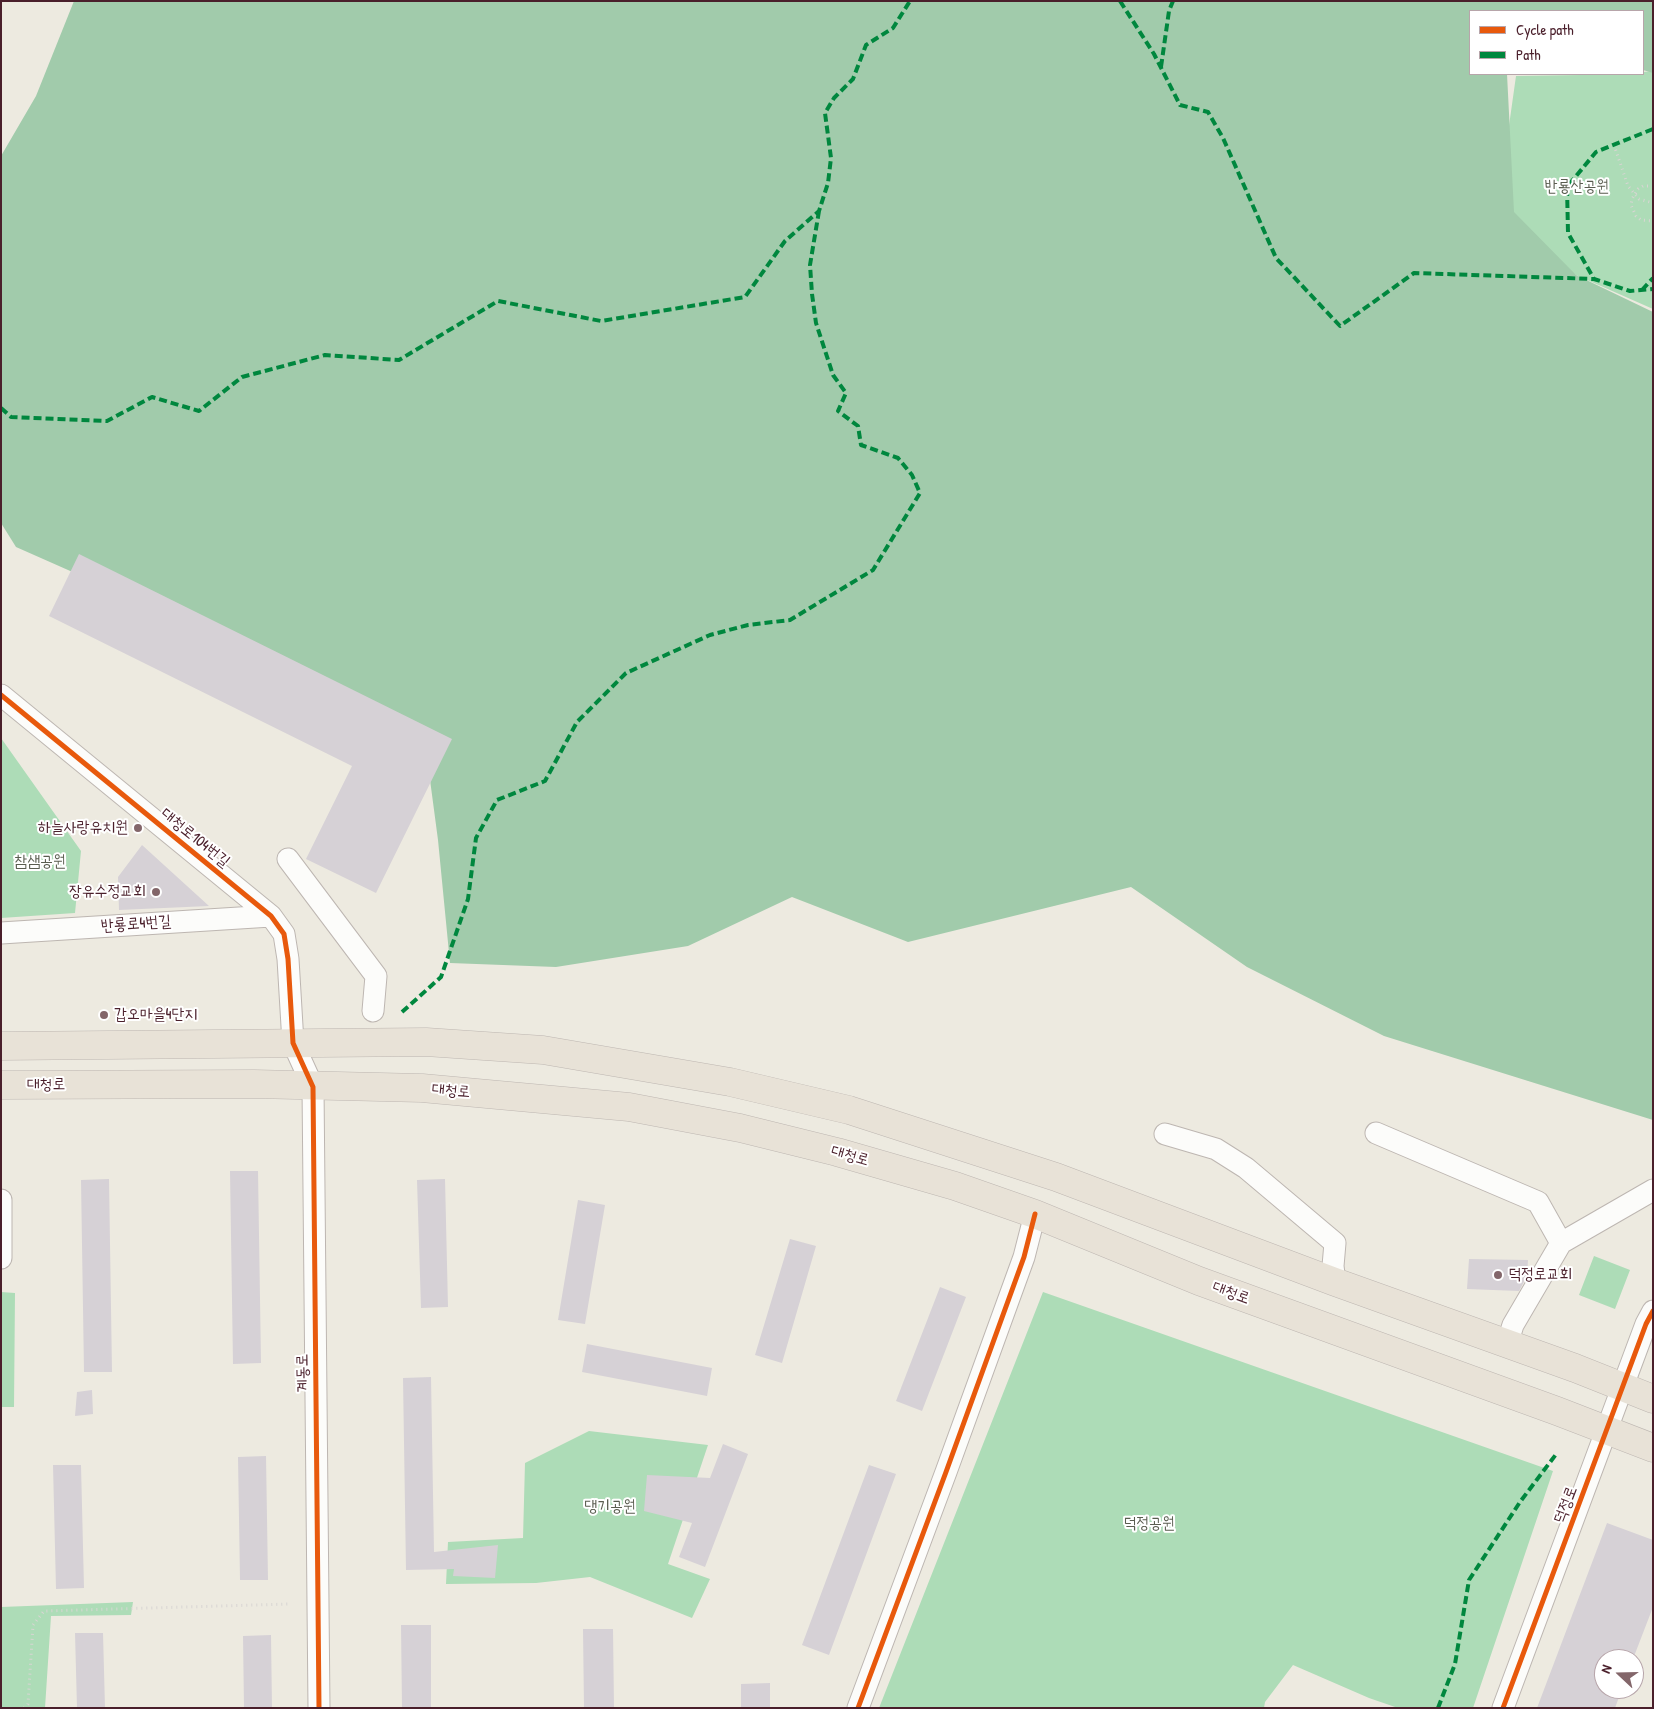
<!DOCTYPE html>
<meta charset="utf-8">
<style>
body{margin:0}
#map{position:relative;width:1654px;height:1709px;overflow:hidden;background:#edeae0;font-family:"Patrick Hand",sans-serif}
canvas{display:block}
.frame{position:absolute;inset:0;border:2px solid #4a1f2b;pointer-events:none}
.legend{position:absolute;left:1469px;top:10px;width:175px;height:65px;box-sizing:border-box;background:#fff;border:1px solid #b7a5aa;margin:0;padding:6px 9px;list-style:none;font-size:15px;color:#4a1f2b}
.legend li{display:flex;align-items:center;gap:10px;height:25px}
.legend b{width:25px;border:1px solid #b7a5aa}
.north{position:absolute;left:1594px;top:1649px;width:50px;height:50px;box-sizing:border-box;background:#fff;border:1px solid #b7a5aa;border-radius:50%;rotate:291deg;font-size:14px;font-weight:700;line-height:20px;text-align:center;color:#4a1f2b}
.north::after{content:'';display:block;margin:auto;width:18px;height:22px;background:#83666a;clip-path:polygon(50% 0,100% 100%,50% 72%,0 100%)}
</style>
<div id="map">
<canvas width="1654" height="1709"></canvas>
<div class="frame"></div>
<ul class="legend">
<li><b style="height:6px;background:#e8590c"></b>Cycle path</li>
<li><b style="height:6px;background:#00873e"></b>Path</li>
</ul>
<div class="north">N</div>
</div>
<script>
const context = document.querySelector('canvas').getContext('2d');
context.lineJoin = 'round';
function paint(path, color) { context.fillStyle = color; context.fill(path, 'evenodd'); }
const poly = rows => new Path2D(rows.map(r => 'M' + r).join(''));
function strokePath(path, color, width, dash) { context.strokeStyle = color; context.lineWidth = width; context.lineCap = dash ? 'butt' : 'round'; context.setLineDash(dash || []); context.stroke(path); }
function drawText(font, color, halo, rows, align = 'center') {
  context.font = font + ' "Patrick Hand","Poor Story",sans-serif'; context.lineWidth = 4; context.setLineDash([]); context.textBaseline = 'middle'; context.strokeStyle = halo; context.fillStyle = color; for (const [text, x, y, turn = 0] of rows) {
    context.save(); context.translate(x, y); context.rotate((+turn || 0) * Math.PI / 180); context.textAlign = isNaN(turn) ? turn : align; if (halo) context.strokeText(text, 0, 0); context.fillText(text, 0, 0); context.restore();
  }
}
paint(poly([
 [1653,71,1653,309,1576,275,1495,225,1516,76,1643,74,1643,72],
 [1,738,81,851,75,913,1,918],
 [1594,1256,1630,1270,1615,1309,1579,1295],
 [1,1292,15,1293,14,1407,1,1407],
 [1043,1292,1553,1471,1473,1708,1398,1708,1369,1698,1293,1665,1265,1702,1264,1708,879,1708],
 [589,1431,708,1445,668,1564,710,1579,692,1618,590,1577,536,1583,446,1584,448,1542,523,1538,525,1463],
 [133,1602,131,1615,51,1616,45,1708,1,1708,1,1607]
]), '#addcb7');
paint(poly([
 [74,1,1653,1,1653,73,1643,70,1643,11,1470,11,1470,74,1507,74,1514,212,1576,275,1653,312,1653,1120,1384,1036,1247,967,1131,887,908,942,792,897,688,946,556,967,450,963,438,840,423,727,16,547,1,523,1,156,36,96]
]), '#a1cbab');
paint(poly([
 [79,554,452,739,376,893,306,859,352,766,49,616],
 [142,845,209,906,119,910,118,877],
 [230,1171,258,1171,261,1363,233,1364],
 [109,1179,112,1372,84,1372,81,1180],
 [445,1179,448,1307,421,1308,417,1180],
 [578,1200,605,1205,585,1324,558,1320],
 [790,1239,816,1246,782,1363,755,1355],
 [1469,1259,1528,1260,1527,1276,1519,1291,1467,1289],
 [940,1287,966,1297,922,1411,896,1401],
 [587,1344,712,1368,707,1396,582,1372],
 [431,1377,434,1552,498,1545,495,1578,453,1576,454,1569,406,1570,403,1378],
 [92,1390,93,1414,75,1416,77,1392],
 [723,1444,748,1454,705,1567,679,1557,692,1523,644,1511,647,1475,710,1478],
 [266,1456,268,1580,240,1580,238,1457],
 [53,1465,81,1465,84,1588,56,1589],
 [869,1465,896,1474,829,1655,802,1645],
 [1607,1523,1653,1540,1653,1607,1633,1659,1604,1659,1604,1689,1622,1689,1615,1708,1537,1708],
 [401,1625,431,1625,431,1708,402,1708],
 [583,1629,613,1629,614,1708,584,1708],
 [75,1633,103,1633,105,1708,77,1708],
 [271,1635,272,1708,244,1708,243,1636],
 [770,1683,770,1708,741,1708,741,1684]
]), '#d6d1d6');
const minor = poly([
 [1,695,271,916,284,934,288,959,293,1043,313,1087,319,1708],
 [288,859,376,976,373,1011],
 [1,933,271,916],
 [1376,1133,1538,1202,1561,1243],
 [1165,1134,1216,1149,1246,1168,1335,1243,1333,1266,1335,1282],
 [1,1200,1,1258],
 [1507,1344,1513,1325,1561,1243,1653,1190],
 [858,1708,946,1472,1024,1257,1035,1214],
 [1503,1708,1646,1324,1653,1311]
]);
const major = poly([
 [1,1046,426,1042,543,1050,730,1082,849,1110,1056,1177,1335,1282,1575,1368,1653,1399],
 [1,1085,254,1084,422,1088,629,1107,740,1128,837,1152,955,1186,1035,1214,1199,1281,1557,1411,1653,1448]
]);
strokePath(minor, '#bdb6b1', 23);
strokePath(major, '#bdb6b1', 29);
strokePath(poly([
 [1614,145,1628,186,1639,199,1653,203],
 [1653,186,1643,186,1638,189,1632,199,1631,205,1636,216,1641,220,1653,221],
 [24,1708,28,1704,33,1625,44,1611,290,1604]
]), '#d8d5d3', 3, [1, 4]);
strokePath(minor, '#fcfcfa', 21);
strokePath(major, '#e8e2d7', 28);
strokePath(poly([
 [1120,1,1154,54,1180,105,1208,112,1223,138,1276,258,1340,326,1414,273,1594,279],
 [1161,67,1169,11,1173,1],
 [1653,129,1596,152,1567,187,1568,233,1594,279,1630,291,1653,289],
 [1642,290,1653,278],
 [1,408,11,417,107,421,152,397,199,411,242,377,325,355,399,360,498,301,601,321,745,297,785,241,819,211,828,183,831,158,825,113,834,98,853,79,866,45,893,28,910,1],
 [402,1012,441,977,468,899,476,838,497,800,545,781,577,722,626,673,710,635,748,625,790,620,873,570,920,493,912,475,898,458,861,445,858,426,838,411,846,393,833,375,816,323,812,294,810,265,819,211],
 [1438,1708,1455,1664,1469,1580,1520,1502,1557,1453]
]), '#00873e', 4, [8, 4]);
strokePath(poly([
 [1,695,271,916,284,934,288,959,293,1043,313,1087,319,1708],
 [858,1708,946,1472,1024,1257,1035,1214],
 [1503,1708,1646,1324,1653,1311]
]), '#e8590c', 5);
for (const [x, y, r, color] of [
 [138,828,5,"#83666a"],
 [156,892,5,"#83666a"],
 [104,1015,5,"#83666a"],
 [1498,1275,5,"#83666a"]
]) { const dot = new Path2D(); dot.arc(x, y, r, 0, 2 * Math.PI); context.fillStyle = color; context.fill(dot); strokePath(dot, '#fff', 2); }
drawText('16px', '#5a5d50', '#fff', [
 ["반룡산공원",1577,187],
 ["참샘공원",40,862],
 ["댕기공원",610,1507],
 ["덕정공원",1149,1524]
]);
drawText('16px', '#4a1f2b', '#fff', [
 ["하늘사랑유치원",128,828],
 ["장유수정교회",146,892],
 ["갑오마을4단지",114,1015,"left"],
 ["덕정로교회",1508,1275,"left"]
], 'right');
drawText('16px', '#4a1f2b', '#fff', [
 ["대청로104번길",195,838,39],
 ["반룡로4번길",136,924,-4],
 ["대청로",46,1085],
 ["대청로",451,1091,5],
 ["대청로",850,1156,16],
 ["대청로",1231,1293,20],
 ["계동로",303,1373,-91],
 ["덕정로",1566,1505,-69]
]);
</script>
